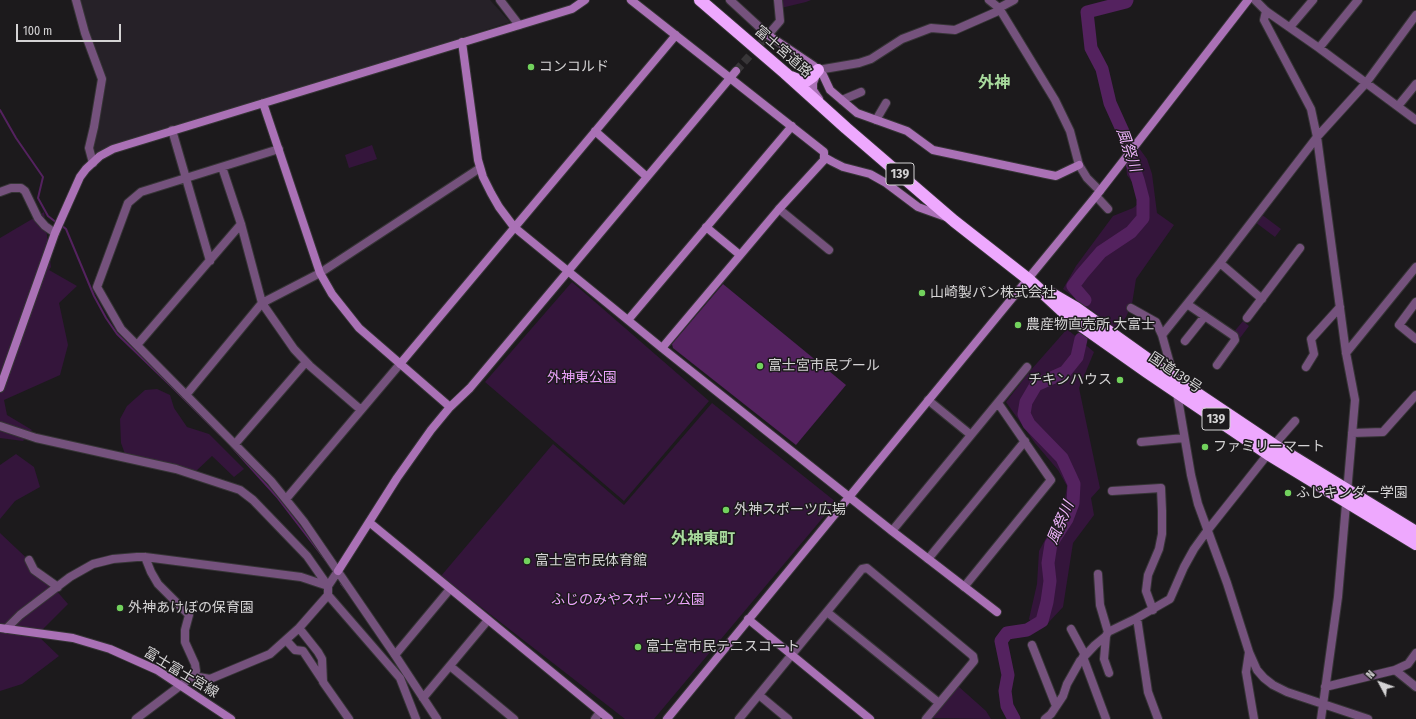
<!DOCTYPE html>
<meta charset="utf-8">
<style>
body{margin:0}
#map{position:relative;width:1416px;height:719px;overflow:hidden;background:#1c1a1c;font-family:"Fira Sans Condensed",sans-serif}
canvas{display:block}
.north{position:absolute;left:1360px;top:663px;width:40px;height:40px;-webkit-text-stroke:3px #1c1a1c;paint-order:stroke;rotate:311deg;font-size:11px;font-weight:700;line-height:16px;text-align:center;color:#d4d3d4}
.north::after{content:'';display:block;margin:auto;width:14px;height:18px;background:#d4d3d4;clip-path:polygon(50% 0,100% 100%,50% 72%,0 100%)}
.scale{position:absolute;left:16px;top:24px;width:105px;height:18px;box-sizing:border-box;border:2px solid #d4d3d4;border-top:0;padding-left:5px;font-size:12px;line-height:14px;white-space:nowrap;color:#d4d3d4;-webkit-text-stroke:3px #1c1a1c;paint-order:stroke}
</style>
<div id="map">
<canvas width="1416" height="719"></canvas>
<div class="north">N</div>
<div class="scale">100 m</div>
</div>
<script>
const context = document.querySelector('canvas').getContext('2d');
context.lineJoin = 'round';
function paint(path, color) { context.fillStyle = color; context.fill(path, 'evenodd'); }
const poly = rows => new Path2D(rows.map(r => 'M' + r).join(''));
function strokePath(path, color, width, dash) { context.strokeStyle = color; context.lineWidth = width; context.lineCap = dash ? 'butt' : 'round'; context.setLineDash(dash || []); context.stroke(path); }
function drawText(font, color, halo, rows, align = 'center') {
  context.font = font + ' "Fira Sans Condensed","Noto Sans JP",sans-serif'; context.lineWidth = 3; context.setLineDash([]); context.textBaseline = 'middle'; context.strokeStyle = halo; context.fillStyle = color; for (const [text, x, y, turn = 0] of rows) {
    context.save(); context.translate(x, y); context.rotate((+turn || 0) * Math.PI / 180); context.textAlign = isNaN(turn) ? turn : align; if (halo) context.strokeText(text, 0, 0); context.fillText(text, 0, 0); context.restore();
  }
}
paint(poly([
 [78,0,490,0,510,22,91,157,102,79]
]), '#262128');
paint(poly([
 [780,0,811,0,806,2,781,8],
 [372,145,377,159,349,168,345,155],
 [1139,148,1147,159,1152,174,1157,213,1174,225,1136,279,1132,304,1126,317,1117,329,1063,289,1076,266,1113,216,1133,208,1138,204,1137,192,1136,187,1127,175,1126,165],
 [44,212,51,267,49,270,77,286,59,303,68,345,60,375,4,400,7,415,32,430,23,441,0,438,0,238],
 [1261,214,1281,229,1275,237,1255,222],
 [572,282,709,401,624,501,485,382],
 [1243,321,1249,326,1240,338,1233,333],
 [1067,329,1094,352,1079,388,1100,488,1091,498,1094,515,1073,543,1063,607,1048,623,1037,629,1029,619,1037,584,1039,551,1064,505,1067,486,1058,470,1035,443,1006,402,1030,371],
 [157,389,170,395,174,408,187,427,209,434,244,469,234,477,212,456,195,472,139,456,125,454,121,443,120,419,127,406,145,390],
 [712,403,836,502,654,719,625,719,441,576,553,444,624,505],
 [16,454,34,467,40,487,15,501,0,519,0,465],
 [0,533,35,566,68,604,37,635,59,656,22,684,0,691],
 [958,686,986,711,991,719,930,718]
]), '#34153b');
paint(poly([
 [723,284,846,385,796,445,673,348,672,344]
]), '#54225f');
strokePath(poly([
 [0,110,16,138,43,177,38,198,48,216,57,223],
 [61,225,66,229,94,296,106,318,117,334,171,386,220,435],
 [231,446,277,497,330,566],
 [341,584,345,589]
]), '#54225f', 2);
strokePath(poly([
 [1085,300,1073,286,1082,274,1101,252,1131,232,1143,218,1143,199,1138,180,1132,163,1124,134,1110,103,1102,69,1091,48,1087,12,1126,2,1127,0],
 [1014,719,1007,706,1005,691,1008,675,1001,641,1007,633,1027,630,1042,621,1047,602,1050,581,1048,563,1051,544,1067,519,1073,503,1074,484,1062,458,1029,424,1024,414,1026,402,1036,385,1065,372,1077,357,1081,339]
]), '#54225f', 13);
strokePath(poly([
 [736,71,768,35]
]), '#383638', 8, [8, 4]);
const street = poly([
 [76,0,85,33,102,79,94,127,89,148,93,163],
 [500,0,519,25],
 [730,0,768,35,780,21,778,0],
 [989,0,999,8,1055,100,1070,131,1079,165,1087,178,1100,191],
 [1255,0,1266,11,1319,48,1416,120],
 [1266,11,1264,20,1311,109,1317,137,1346,353,1355,400,1338,597,1321,719],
 [1290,27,1313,0],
 [1319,48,1358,0],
 [818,70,859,63,871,59,902,39,931,28,955,30,996,12,999,8,1014,0],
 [842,100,861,92],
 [1398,106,1416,84],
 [876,120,886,103],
 [172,130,210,261],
 [279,149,141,192,128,203,97,287,121,329,271,481,304,522,395,655,437,719],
 [222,167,241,224,262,303,294,349,310,366,361,410],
 [0,192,11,188,21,188,25,191,38,218,45,226,55,233],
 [1096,196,1108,209],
 [779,209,829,250],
 [1220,263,1262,299],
 [1416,302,1399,325,1416,339],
 [1187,304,1234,336,1235,340,1217,365],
 [1131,308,1156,322,1162,335],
 [1247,318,1300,248],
 [1185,341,1205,316],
 [137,345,241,224],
 [1346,353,1416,267],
 [1306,367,1314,354,1311,339,1340,307],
 [1174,378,1162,335,1220,263,1317,137,1366,83,1416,15],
 [1177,393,1191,475,1198,504,1227,583,1249,652,1246,672,1254,719],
 [186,395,262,303,320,273,480,168],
 [928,400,971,435],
 [0,426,36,438,176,469,240,490,253,500,307,556,328,586,328,595,299,628,270,654,210,679,193,676],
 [1352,433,1383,432,1416,395],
 [1141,442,1184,438],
 [235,444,306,362],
 [1274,445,1295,421],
 [1112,491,1161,488,1162,511,1162,534,1159,549,1148,575,1146,591,1153,610],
 [286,499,400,364],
 [892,531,1027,367],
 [928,559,1025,441],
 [29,560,34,570,58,587],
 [1098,574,1100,605,1108,632],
 [964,587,1051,480,998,403],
 [328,595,400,678,416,719],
 [827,612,939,703],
 [1137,618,1148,692,1158,719],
 [299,628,318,652,322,659,323,682,349,719],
 [6,629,20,615,70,577,93,564,113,559,137,557,145,557,301,577,328,586,338,571],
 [1071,629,1085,655],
 [1106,636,1104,659,1109,673],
 [286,640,295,650,303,651,323,681],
 [1032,645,1056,706],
 [1249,652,1257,670,1264,678,1273,685,1287,692,1368,719],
 [395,655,450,589],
 [1083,657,1106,719],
 [450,666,514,719],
 [1395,670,1416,687],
 [1325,687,1395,670,1408,664,1416,653],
 [759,695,788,719],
 [423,698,488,620],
 [136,719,193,676,196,671,195,664,185,642,185,630,189,615,158,584,151,572,145,557],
 [595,719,600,712],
 [739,719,862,569,867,568,973,656,974,661,926,719],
 [1045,719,1051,714,1063,696,1067,684,1080,661,1095,645,1106,636,1108,632,1137,618,1170,599,1184,567,1194,549,1207,531,1268,454]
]);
const secondary = poly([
 [631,0,824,152,824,160,779,209,662,348],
 [768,35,814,66,823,75,830,90,857,113,907,131,933,150,1046,174,1056,176,1079,165],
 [462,42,478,160,483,177,491,193,499,207,514,227,662,348,892,531,997,612],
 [816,75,813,83,813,90,819,99],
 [263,103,320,273,332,294,359,328,450,407],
 [595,131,647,177],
 [824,157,833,162,843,167,870,174,886,183,918,207,946,217],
 [706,227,740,255],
 [628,320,792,126],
 [400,364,676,35],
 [0,388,55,233,80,177,86,169,100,156,113,149,126,145,572,9,585,0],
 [369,522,609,719],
 [338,571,397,478,431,430,450,407,470,388,736,71],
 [748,619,870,719],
 [0,628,73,638,110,649,157,670,231,719],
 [667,719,1096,196,1248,0]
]);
const highway = poly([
 [700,0,785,73,846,128,954,221,1028,279,1069,317,1147,372,1268,454,1416,544],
 [791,77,801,81,806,81,813,76,818,70],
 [1052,294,1076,308,1174,378,1274,445,1416,532]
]);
strokePath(street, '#363436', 10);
strokePath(secondary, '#363436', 10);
strokePath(highway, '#363436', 14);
strokePath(street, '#75527d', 8);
strokePath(secondary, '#aa71b6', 8);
strokePath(highway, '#eea8fe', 12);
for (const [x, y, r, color] of [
 [531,67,4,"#72d25d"],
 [922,293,4,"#72d25d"],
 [1018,325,4,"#72d25d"],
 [760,366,4,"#72d25d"],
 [1120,380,4,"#72d25d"],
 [1205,447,4,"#72d25d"],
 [1288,493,4,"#72d25d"],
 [726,510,4,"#72d25d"],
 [527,561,4,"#72d25d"],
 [120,608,4,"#72d25d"],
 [638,647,4,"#72d25d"]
]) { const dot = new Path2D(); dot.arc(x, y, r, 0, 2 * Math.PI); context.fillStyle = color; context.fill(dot); strokePath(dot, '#1c1a1c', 1.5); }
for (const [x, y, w] of [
 [900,174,28],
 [1216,419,28]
]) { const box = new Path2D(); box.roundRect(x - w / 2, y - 11, w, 22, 3); context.fillStyle = '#1c1a1c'; context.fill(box); strokePath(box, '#d4d3d4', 1); }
drawText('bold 13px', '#d4d3d4', null, [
 ["139",900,174],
 ["139",1216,419]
]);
drawText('14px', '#d4d3d4', '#1c1a1c', [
 ["富士宮道路",783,52,41],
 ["国道139号",1175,373,34],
 ["富士富士宮線",181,673,31]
]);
drawText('14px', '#d4d3d4', '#1c1a1c', [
 ["コンコルド",539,67],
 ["山崎製パン株式会社",930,293],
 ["農産物直売所 大富士",1026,325],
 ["富士宮市民プール",768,366],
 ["チキンハウス",1112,380,"right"],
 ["ファミリーマート",1213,447],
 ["ふじキンダー学園",1296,493],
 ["外神スポーツ広場",734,510],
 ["富士宮市民体育館",535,561],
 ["外神あけぼの保育園",128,608],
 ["富士宮市民テニスコート",646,647]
], 'left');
drawText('14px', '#eca3fc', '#1c1a1c', [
 ["外神東公園",582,378],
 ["ふじのみやスポーツ公園",628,600]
]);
drawText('italic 15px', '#efb4fc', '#1c1a1c', [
 ["風祭川",1128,150,71],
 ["風祭川",1061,523,-67]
]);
drawText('bold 16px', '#a8db9d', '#1c1a1c', [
 ["外神",994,84],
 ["外神東町",703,540]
]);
</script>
